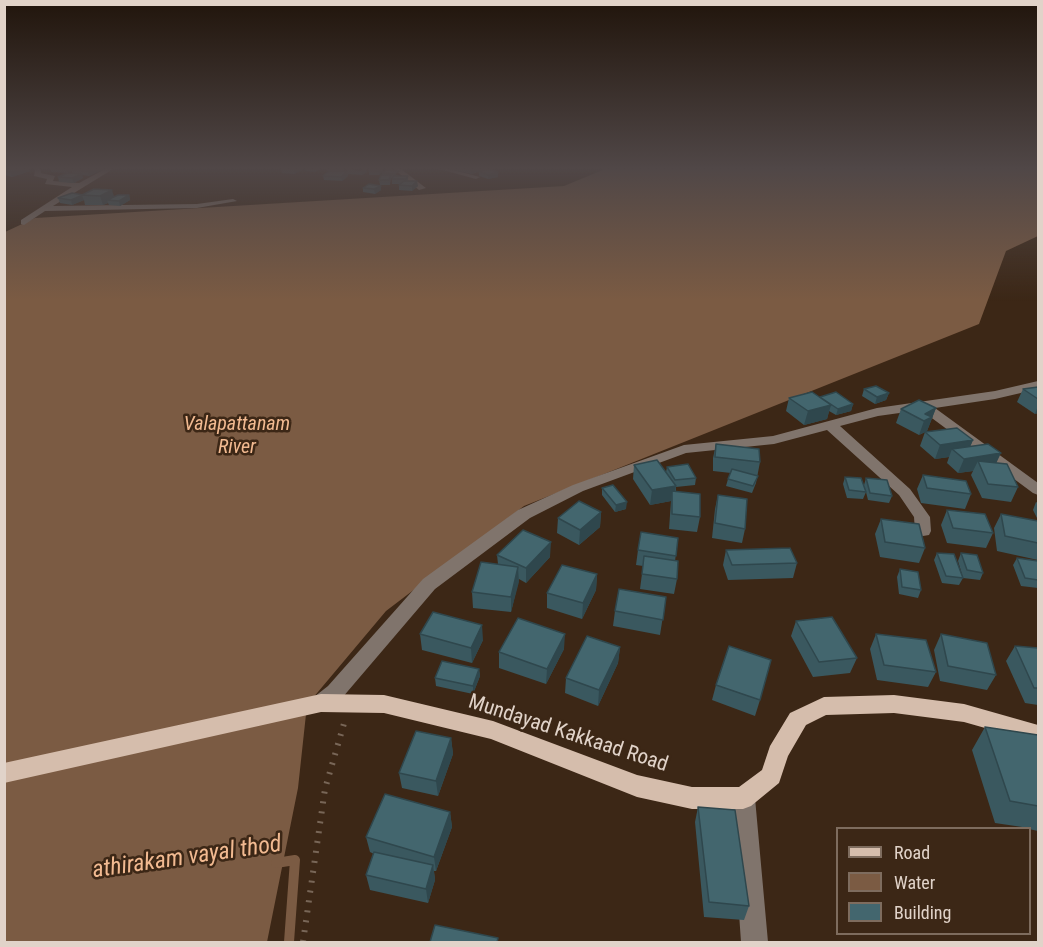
<!DOCTYPE html>
<style>
body{margin:0}
#map{position:relative;width:1043px;height:947px;overflow:hidden;background:#3c2716;font-family:"Roboto Condensed",sans-serif}
canvas{display:block}
.frame{position:absolute;inset:0;border:6px solid #e1d3c9;pointer-events:none}
.legend{position:absolute;left:836px;top:827px;width:195px;height:108px;box-sizing:border-box;background:#3c2716;border:2px solid #7e6c5e;margin:0;padding:8px 10px;list-style:none;font-size:18px;color:#e1d3c9}
.legend li{display:flex;align-items:center;gap:12px;height:30px}
.legend b{width:30px;border:2px solid #7e6c5e}
</style>
<div id="map">
<canvas width="1043" height="947"></canvas>
<div class="frame"></div>
<ul class="legend">
<li><b style="height:8px;background:#d5bdac"></b>Road</li>
<li><b style="height:16px;background:#7b5b43"></b>Water</li>
<li><b style="height:16px;background:#43666e"></b>Building</li>
</ul>
</div>
<script>
const context = document.querySelector('canvas').getContext('2d');
context.lineJoin = 'round';
function paint(path, color) { context.fillStyle = color; context.fill(path, 'evenodd'); }
const poly = rows => new Path2D(rows.map(r => 'M' + r).join(''));
function strokePath(path, color, width, dash) { context.strokeStyle = color; context.lineWidth = width; context.lineCap = dash ? 'butt' : 'round'; context.setLineDash(dash || []); context.stroke(path); }
function drawText(font, color, halo, rows, align = 'center') {
  context.font = font + ' "Roboto Condensed",sans-serif'; context.lineWidth = 5; context.setLineDash([]); context.textBaseline = 'middle'; context.strokeStyle = halo; context.fillStyle = color; for (const [text, x, y, turn = 0] of rows) {
    context.save(); context.translate(x, y); context.rotate((+turn || 0) * Math.PI / 180); context.textAlign = isNaN(turn) ? turn : align; if (halo) context.strokeText(text, 0, 0); context.fillText(text, 0, 0); context.restore();
  }
}
paint(poly([
 [605,169,1038,169,1038,236,1006,251,979,324,524,506,386,611,307,705,298,788,267,942,5,942,5,232,35,218,564,186]
]), '#7b5b43');
strokePath(poly([
 [276,863,295,860,289,942]
]), '#7b5b43', 10);
strokePath(poly([
 [303,942,325,789,345,720]
]), '#786657', 6, [2, 8]);
paint(poly([
 [35,169,41,169,41,173,55,176,53,181,79,183,105,169,113,169,53,206,197,204,233,199,237,201,197,208,45,211,24,225,21,224,21,220,72,187,45,184,47,179,34,176,35,169],
 [394,169,401,169,426,188,419,190,394,169],
 [439,169,450,169,480,177,476,179,439,169],
 [1038,381,1038,389,995,399,935,408,1038,483,1038,495,1033,493,921,410,878,416,840,426,910,489,930,517,931,531,929,535,923,536,917,535,915,531,914,517,899,495,827,430,774,444,686,453,583,491,530,518,435,589,342,698,321,712,314,709,311,703,314,697,328,686,423,579,518,510,573,485,684,445,773,436,877,408,995,391,1038,381],
 [743,787,751,790,755,798,768,942,741,942,731,798,735,790,743,787]
]), '#80746c');
paint(poly([
 [321,694,384,695,493,721,637,775,692,787,739,787,762,770,770,746,790,713,824,697,894,695,964,704,1038,725,1038,743,964,722,894,713,826,715,806,725,788,756,779,783,751,806,743,809,692,809,637,797,491,739,384,713,321,712,4,783,4,763,321,694]
]), '#d5bdac');
paint(poly([
 [4,169,30,171,12,177,4,175],
 [50,169,104,169,89,176,82,175,83,178,74,183,59,182,58,177,72,173,72,171,68,173,51,172],
 [281,169,301,169,302,170,294,174,282,173],
 [305,169,320,169,315,172,306,171],
 [327,169,344,170,342,171,347,171,347,169,348,169,367,172,362,175,348,174,348,176,342,181,324,180,323,176,328,172],
 [449,169,484,169,484,170,498,177,488,179,479,176,479,172,471,174],
 [369,170,383,171,379,175,369,175],
 [386,170,399,176,408,176,408,181,418,186,412,191,399,190,399,185,400,184,392,184,392,178,391,178,390,185,380,185,379,180,382,175,382,173],
 [363,188,381,190,375,194,363,192],
 [83,194,114,197,129,195,130,200,120,206,109,205,108,203,103,205,85,205,84,200,72,205,60,203,58,198],
 [1038,387,1038,413,1035,414,1017,402,1023,389],
 [864,389,889,393,886,400,875,404,862,396],
 [820,397,853,404,851,411,836,415,829,411,827,419,804,425,786,411,789,398,820,398],
 [936,408,927,431,919,435,896,423,901,409],
 [925,432,973,440,970,447,996,463,1018,487,1011,502,982,498,971,475,973,471,958,473,947,463,949,457,935,459,920,446],
 [716,444,760,462,756,483,752,493,726,486,728,479,731,473,713,471,713,458],
 [634,465,666,472,667,467,696,478,695,485,676,487,676,492,700,517,697,532,669,529,671,501,650,505,633,479],
 [923,475,971,494,965,509,921,503,917,489],
 [845,477,864,485,866,478,892,496,889,503,868,500,866,492,863,499,847,498,843,484],
 [602,488,626,509,615,512,602,495],
 [718,495,745,529,742,543,712,538,715,509],
 [1036,502,1038,503,1038,520,1033,510],
 [947,510,993,533,986,548,947,543,941,525],
 [601,512,600,527,579,545,557,533,558,518],
 [1001,514,1038,521,1038,560,997,551,994,528],
 [881,519,925,548,919,563,880,557,875,534],
 [678,538,675,561,677,579,674,594,640,589,643,566,636,565,638,550],
 [726,550,797,563,793,578,728,580,723,565],
 [937,553,963,578,959,585,942,583,934,560],
 [961,553,983,573,980,580,963,578,958,561],
 [497,555,550,557,526,583,519,579,511,612,473,608,472,592,498,564],
 [1017,558,1038,561,1038,588,1021,586,1013,565],
 [900,569,921,590,918,598,899,594,897,577],
 [597,574,596,590,582,619,547,608,547,593],
 [666,597,660,635,613,626,615,611],
 [796,621,857,658,850,673,813,677,791,636],
 [420,634,483,640,472,663,422,650],
 [876,634,936,672,928,687,877,680,870,649],
 [941,634,996,675,987,690,940,681,934,650],
 [1015,646,1038,648,1038,705,1025,703,1006,661],
 [620,647,618,663,598,706,565,693,566,678],
 [564,649,546,684,499,668,499,652],
 [479,669,480,676,473,694,436,686,435,678],
 [716,685,760,700,755,716,712,700],
 [985,727,1038,735,1038,831,1029,829,1029,828,995,823,972,750],
 [451,738,453,754,438,796,402,788,399,773],
 [698,807,749,906,744,920,704,917,695,822],
 [450,812,452,827,436,871,434,871,435,880,428,903,370,890,366,875,374,854,370,852,366,837]
]), '#3a585f');
paint(poly([
 [23,169,29,169,30,171,12,177,10,172],
 [67,169,78,169,71,170,72,171,68,173],
 [93,169,104,169,89,176,87,171],
 [294,169,301,169,302,170,294,174],
 [338,169,344,169,344,170,337,174,336,170],
 [364,169,366,169,367,172,362,175,361,170],
 [381,169,383,169,383,171,379,175,378,171],
 [471,169,484,169,484,170,471,174],
 [347,171,348,176,342,181,341,177],
 [498,172,498,177,488,179,488,175],
 [82,174,83,178,74,183,72,178],
 [417,181,418,186,412,191,412,186],
 [381,186,381,190,375,194,374,189],
 [112,190,115,199,107,200,108,203,103,205,100,196],
 [129,195,130,200,120,206,119,201],
 [82,196,84,200,72,205,71,200],
 [889,393,886,400,875,404,877,397],
 [853,404,851,411,836,415,838,409],
 [831,405,827,419,804,425,808,411],
 [1038,406,1038,413,1035,414],
 [936,408,927,431,919,435,924,421,925,414],
 [973,440,967,454,952,449,949,457,935,459,940,445],
 [1001,453,994,468,978,461,973,471,958,473,964,459],
 [676,486,674,500,672,491,671,501,650,505,652,490],
 [627,502,626,509,615,512,616,505],
 [601,512,600,527,579,545,580,530],
 [551,542,550,557,526,583,526,568],
 [518,567,519,582,511,612,511,597],
 [597,574,596,590,582,619,583,603],
 [482,625,483,640,472,663,471,648],
 [565,634,564,649,546,684,547,669],
 [620,647,618,663,598,706,599,690],
 [479,669,480,676,473,694,473,686],
 [451,738,453,754,438,796,436,781],
 [450,812,452,827,436,871,434,857],
 [433,865,435,880,428,903,426,889]
]), '#2f474d');
const building = poly([
 [4,169,23,169,10,172,4,171,4,169],
 [75,169,93,169,87,171,71,170,75,169],
 [371,169,381,169,378,171,369,170,371,169],
 [489,169,498,172,488,175,479,171,489,169],
 [386,170,399,171,395,174,382,173,386,170],
 [329,171,347,171,341,177,323,176,329,171],
 [68,173,82,174,72,178,58,177,68,173],
 [381,175,391,175,389,180,379,180,381,175],
 [393,176,408,176,406,179,392,179,393,176],
 [404,181,417,181,412,186,399,185,404,181],
 [369,184,381,186,374,189,363,188,369,184],
 [94,189,112,190,100,196,82,195,94,189],
 [72,193,83,195,71,200,58,198,72,193],
 [118,195,129,195,119,201,107,200,118,195],
 [876,386,889,393,877,397,864,389,876,386],
 [1038,387,1038,399,1023,389,1038,387],
 [812,392,831,405,808,411,789,398,812,392],
 [836,392,853,404,838,409,820,397,836,392],
 [919,400,936,408,925,414,932,417,924,421,901,409,919,400],
 [957,428,973,440,940,445,925,432,957,428],
 [716,444,759,449,760,462,715,457,716,444],
 [988,444,1001,453,964,459,952,449,988,444],
 [657,460,676,486,652,490,634,465,657,460],
 [978,461,1007,464,1018,487,988,484,978,461],
 [688,464,696,478,675,480,667,467,688,464],
 [732,469,758,476,753,486,728,479,732,469],
 [923,475,966,481,971,494,927,488,923,475],
 [845,477,861,478,866,492,849,490,845,477],
 [866,478,887,480,892,496,870,493,866,478],
 [613,485,627,502,616,505,602,488,613,485],
 [672,491,700,494,700,517,672,514,672,491],
 [718,495,747,499,745,529,715,523,718,495],
 [579,501,601,512,580,530,558,518,579,501],
 [947,510,985,514,993,533,953,528,947,510],
 [1001,514,1038,521,1038,543,1005,536,1001,514],
 [881,519,919,524,925,548,885,542,881,519],
 [523,530,551,542,526,568,497,555,523,530],
 [641,532,678,538,676,556,638,550,641,532],
 [790,548,797,563,732,565,726,550,790,548],
 [937,553,954,554,963,578,946,576,937,553],
 [961,553,977,555,983,573,967,570,961,553],
 [644,556,678,561,677,579,642,574,644,556],
 [1017,558,1038,561,1038,580,1025,578,1017,558],
 [481,562,518,567,511,597,472,592,481,562],
 [562,565,597,574,583,603,547,593,562,565],
 [900,569,918,572,921,590,902,587,900,569],
 [619,589,666,597,663,620,615,611,619,589],
 [433,612,482,625,471,648,420,634,433,612],
 [832,617,857,658,819,662,796,621,832,617],
 [518,618,565,634,547,669,499,652,518,618],
 [876,634,926,640,936,672,884,665,876,634],
 [941,634,987,643,996,675,948,666,941,634],
 [587,636,620,647,599,690,566,678,587,636],
 [729,646,771,660,760,700,716,685,729,646],
 [1015,646,1038,648,1038,688,1034,688,1015,646],
 [442,661,479,669,473,686,435,678,442,661],
 [985,727,1038,735,1038,806,1010,801,985,727],
 [416,731,451,738,436,781,399,773,416,731],
 [385,794,450,812,434,857,366,837,385,794],
 [698,807,735,810,749,906,709,902,698,807],
 [374,852,433,865,426,889,366,875,374,852],
 [435,925,498,938,497,942,430,942,435,925]
]);
paint(building, '#43666e');
strokePath(building, '#2f474d', 1.5);
const sky = context.createLinearGradient(0, 0, 0, 301);
sky.addColorStop(0, '#21150c');
sky.addColorStop(0.56, '#504747');
sky.addColorStop(1, '#50474700');
context.fillStyle = sky;
context.fillRect(0, 0, 1043, 301);
drawText('italic 20px', '#f2ba91', '#3c2716', [
 ["Valapattanam",237,425],
 ["River",237,448]
]);
drawText('21px', '#e1d3c9', '#3c2716', [
 ["Mundayad Kakkaad Road",568,734,18]
]);
drawText('italic 24px', '#f2ba91', '#3c2716', [
 ["athirakam vayal thod",187,858,-8]
]);
</script>
